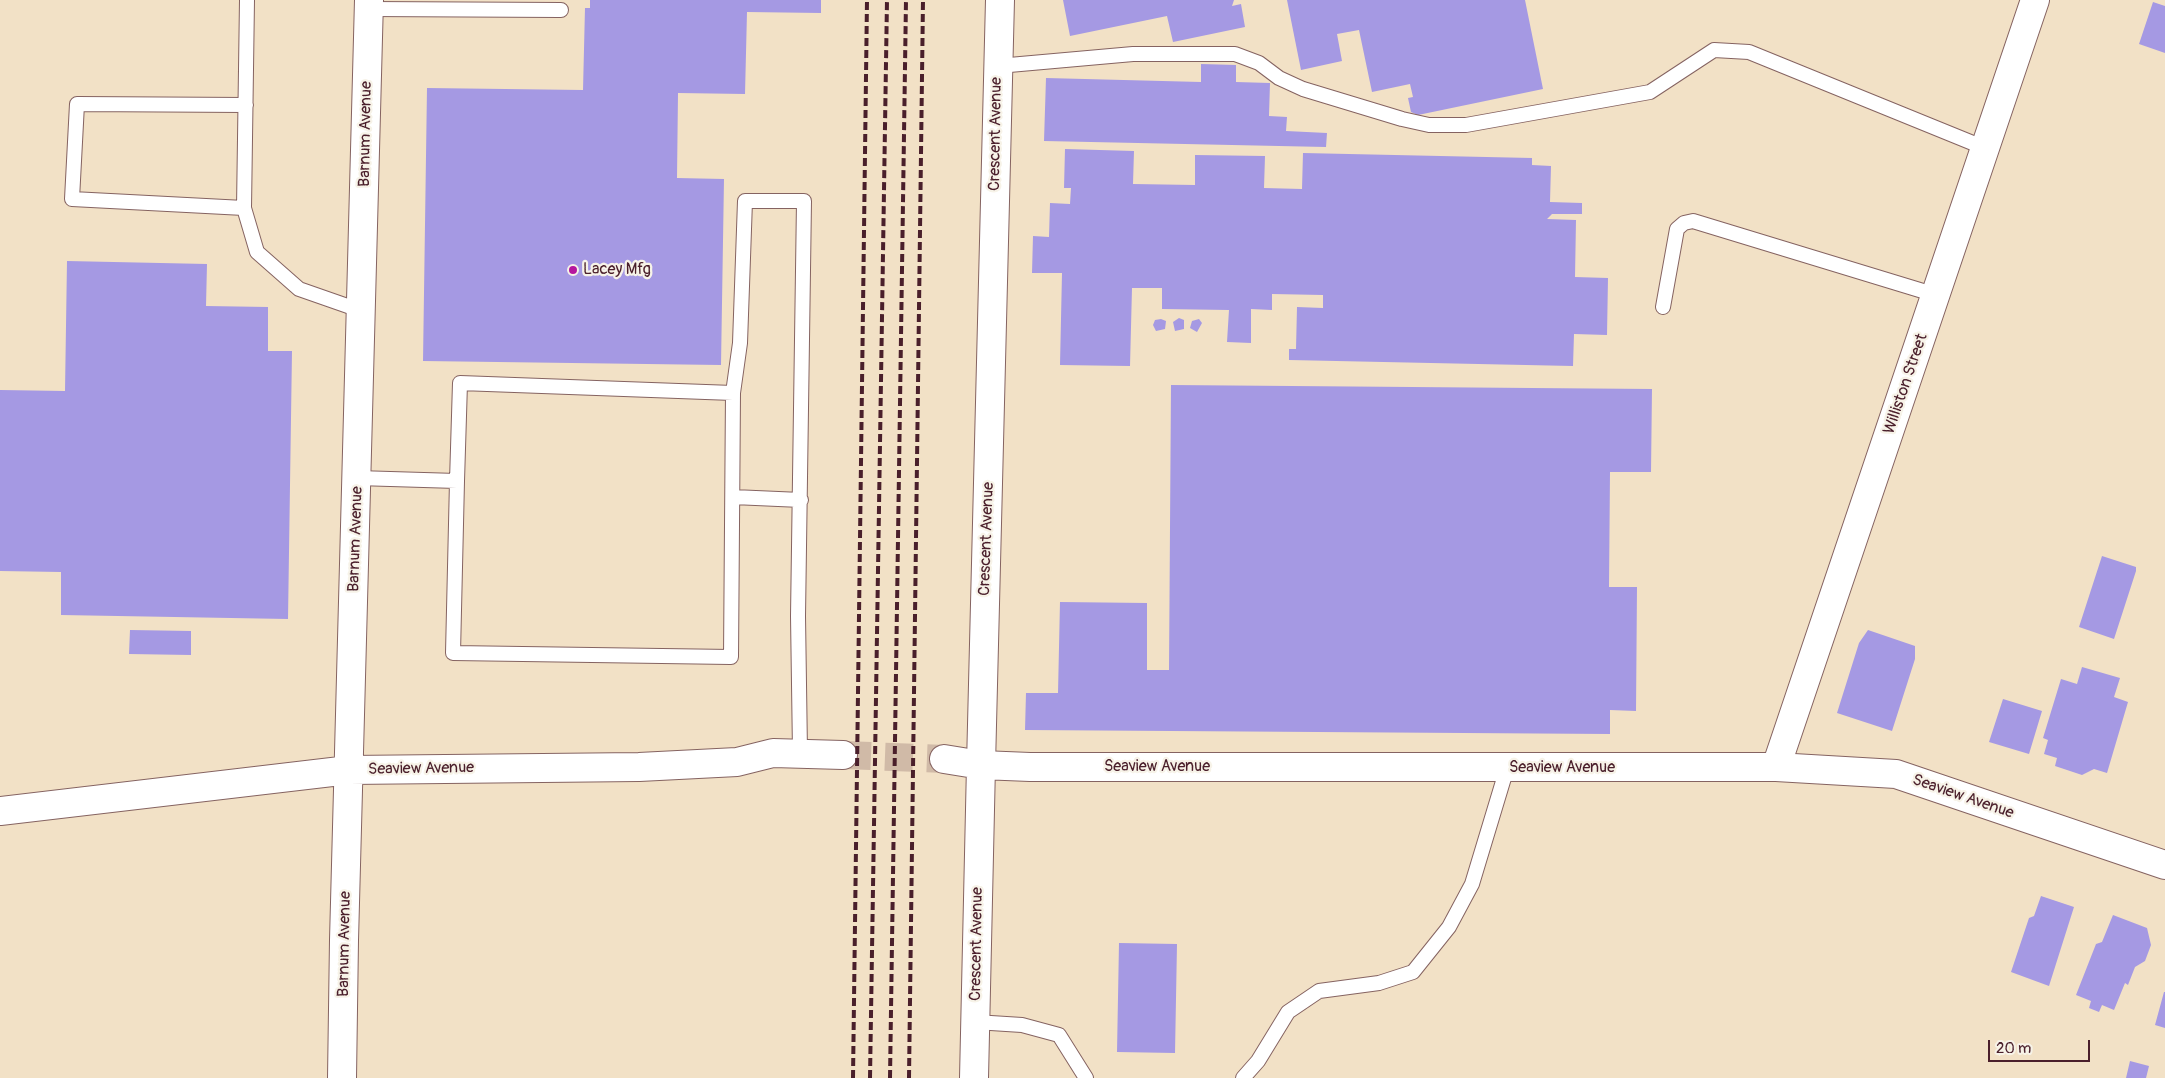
<!DOCTYPE html>
<style>
body{margin:0}
#map{position:relative;width:2165px;height:1078px;overflow:hidden;background:#f2e1c6;font-family:Pangolin,sans-serif}
canvas{display:block}
.scale{position:absolute;left:1988px;top:1040px;width:102px;height:22px;box-sizing:border-box;border:2px solid #4a1f2b;border-top:0;padding-left:6px;font-size:15px;line-height:18px;white-space:nowrap;color:#4a1f2b;-webkit-text-stroke:4px #f7f3e8;paint-order:stroke}
</style>
<div id="map">
<canvas width="2165" height="1078"></canvas>
<div class="scale">20 m</div>
</div>
<script>
const context = document.querySelector('canvas').getContext('2d');
context.lineJoin = 'round';
function paint(path, color) { context.fillStyle = color; context.fill(path, 'evenodd'); }
const poly = rows => new Path2D(rows.map(r => 'M' + r).join(''));
function strokePath(path, color, width, dash) { context.strokeStyle = color; context.lineWidth = width; context.lineCap = dash ? 'butt' : 'round'; context.setLineDash(dash || []); context.stroke(path); }
function drawText(font, color, halo, rows, align = 'center') {
  context.font = font + ' Pangolin,sans-serif'; context.lineWidth = 4.5; context.setLineDash([]); context.textBaseline = 'middle'; context.strokeStyle = halo; context.fillStyle = color; for (const [text, x, y, turn = 0] of rows) {
    context.save(); context.translate(x, y); context.rotate((+turn || 0) * Math.PI / 180); context.textAlign = isNaN(turn) ? turn : align; if (halo) context.strokeText(text, 0, 0); context.fillText(text, 0, 0); context.restore();
  }
}
paint(poly([
 [590,0,821,0,821,13,747,12,745,94,678,93,677,178,724,179,721,365,423,361,427,88,583,90,585,8,590,8],
 [1063,0,1234,0,1232,6,1241,4,1245,27,1173,42,1167,16,1070,36],
 [1287,0,1525,0,1543,89,1418,115,1411,112,1408,98,1413,97,1410,84,1372,92,1359,30,1337,34,1342,61,1301,70],
 [2153,2,2165,6,2165,53,2139,44],
 [1201,64,1236,65,1236,82,1270,83,1269,116,1287,117,1286,131,1327,133,1326,147,1044,141,1046,78,1201,82],
 [1065,149,1134,151,1133,184,1195,185,1195,155,1265,156,1264,188,1302,189,1303,153,1532,158,1532,165,1551,166,1550,202,1582,203,1582,214,1552,214,1547,219,1576,220,1575,277,1608,278,1607,335,1574,334,1573,366,1289,360,1289,349,1296,349,1297,307,1323,308,1323,295,1272,294,1272,310,1251,309,1251,343,1227,342,1229,310,1162,309,1162,288,1132,288,1130,366,1060,365,1062,273,1032,273,1033,236,1049,237,1050,203,1070,204,1071,188,1064,188],
 [67,261,207,264,206,306,268,307,268,351,292,351,288,619,61,615,61,572,0,571,0,390,65,391],
 [1179,318,1184,320,1184,329,1175,331,1173,322],
 [1161,319,1166,321,1165,329,1156,331,1153,325,1155,320],
 [1199,319,1202,323,1197,332,1190,328,1192,321],
 [1171,385,1652,389,1651,472,1610,472,1609,587,1637,587,1636,711,1610,710,1610,734,1025,730,1026,693,1058,693,1060,602,1147,603,1147,670,1169,670],
 [2102,556,2136,567,2136,571,2114,639,2079,627],
 [130,630,191,631,191,655,129,654],
 [1868,630,1915,646,1915,659,1892,731,1837,713,1859,643],
 [2082,667,2120,678,2114,697,2128,702,2107,773,2094,769,2082,775,2055,766,2057,758,2044,754,2048,740,2043,738,2061,679,2077,684],
 [2003,699,2042,711,2029,754,1989,742],
 [2041,896,2074,907,2049,986,2011,972,2029,918,2034,916],
 [2113,915,2147,928,2151,945,2145,961,2135,967,2128,985,2125,983,2114,1010,2102,1005,2099,1012,2089,1008,2091,1001,2076,995,2096,944,2102,942],
 [1119,943,1177,944,1175,1053,1117,1052],
 [2164,992,2165,992,2165,1028,2155,1025],
 [2130,1061,2149,1066,2146,1078,2126,1078]
]), '#a599e3');
strokePath(poly([
 [843,755,944,759]
]), '#d0baa7', 28, [28, 14]);
const lane = poly([
 [369,9,561,10],
 [998,66,1133,54,1235,54,1259,63,1279,78,1303,89,1402,119,1429,125,1466,125,1650,92,1714,50,1749,52,1985,148],
 [246,105,77,104,72,199,244,208,257,252,299,289,362,311],
 [244,208,247,0],
 [1663,307,1677,229,1684,223,1693,221,1936,295],
 [733,393,740,343,745,201,804,201,798,616,800,752],
 [357,478,457,481,453,653,731,657,733,393,460,383,457,481],
 [733,497,801,500],
 [975,1022,1022,1025,1059,1035,1086,1078],
 [1243,1078,1258,1061,1288,1012,1319,991,1379,983,1413,972,1449,927,1472,884,1507,768]
]);
const street = poly([
 [981,765,1000,0],
 [1776,767,2035,0]
]);
const secondary = poly([
 [944,759,981,765,1030,767,1776,767,1896,774,2165,865],
 [0,811,349,770,639,767,737,762,773,753,843,755],
 [342,1078,344,940,369,0],
 [974,1078,981,765]
]);
strokePath(lane, '#856361', 16);
strokePath(street, '#856361', 30);
strokePath(secondary, '#856361', 30);
strokePath(lane, '#fff', 14);
strokePath(street, '#fff', 28);
strokePath(secondary, '#fff', 28);
strokePath(poly([
 [853,1078,867,0],
 [870,1078,887,0],
 [890,1078,906,0],
 [909,1078,923,0]
]), '#4a1f2b', 4, [8, 4]);
for (const [x, y, r, color] of [
 [573,270,5,"#b5179e"]
]) { const dot = new Path2D(); dot.arc(x, y, r, 0, 2 * Math.PI); context.fillStyle = color; context.fill(dot); strokePath(dot, '#f7f3e8', 2); }
drawText('16px', '#4a1f2b', '#f7f3e8', [
 ["Barnum Avenue",366,134,-89],
 ["Crescent Avenue",996,134,-89],
 ["Williston Street",1906,384,-71],
 ["Barnum Avenue",356,539,-88],
 ["Crescent Avenue",987,539,-88],
 ["Seaview Avenue",1157,767],
 ["Seaview Avenue",1562,768],
 ["Seaview Avenue",421,769,-1],
 ["Seaview Avenue",1963,797,19],
 ["Barnum Avenue",345,944,-89],
 ["Crescent Avenue",977,944,-89]
]);
drawText('16px', '#4a1f2b', '#f7f3e8', [
 ["Lacey Mfg",583,270]
], 'left');
</script>
